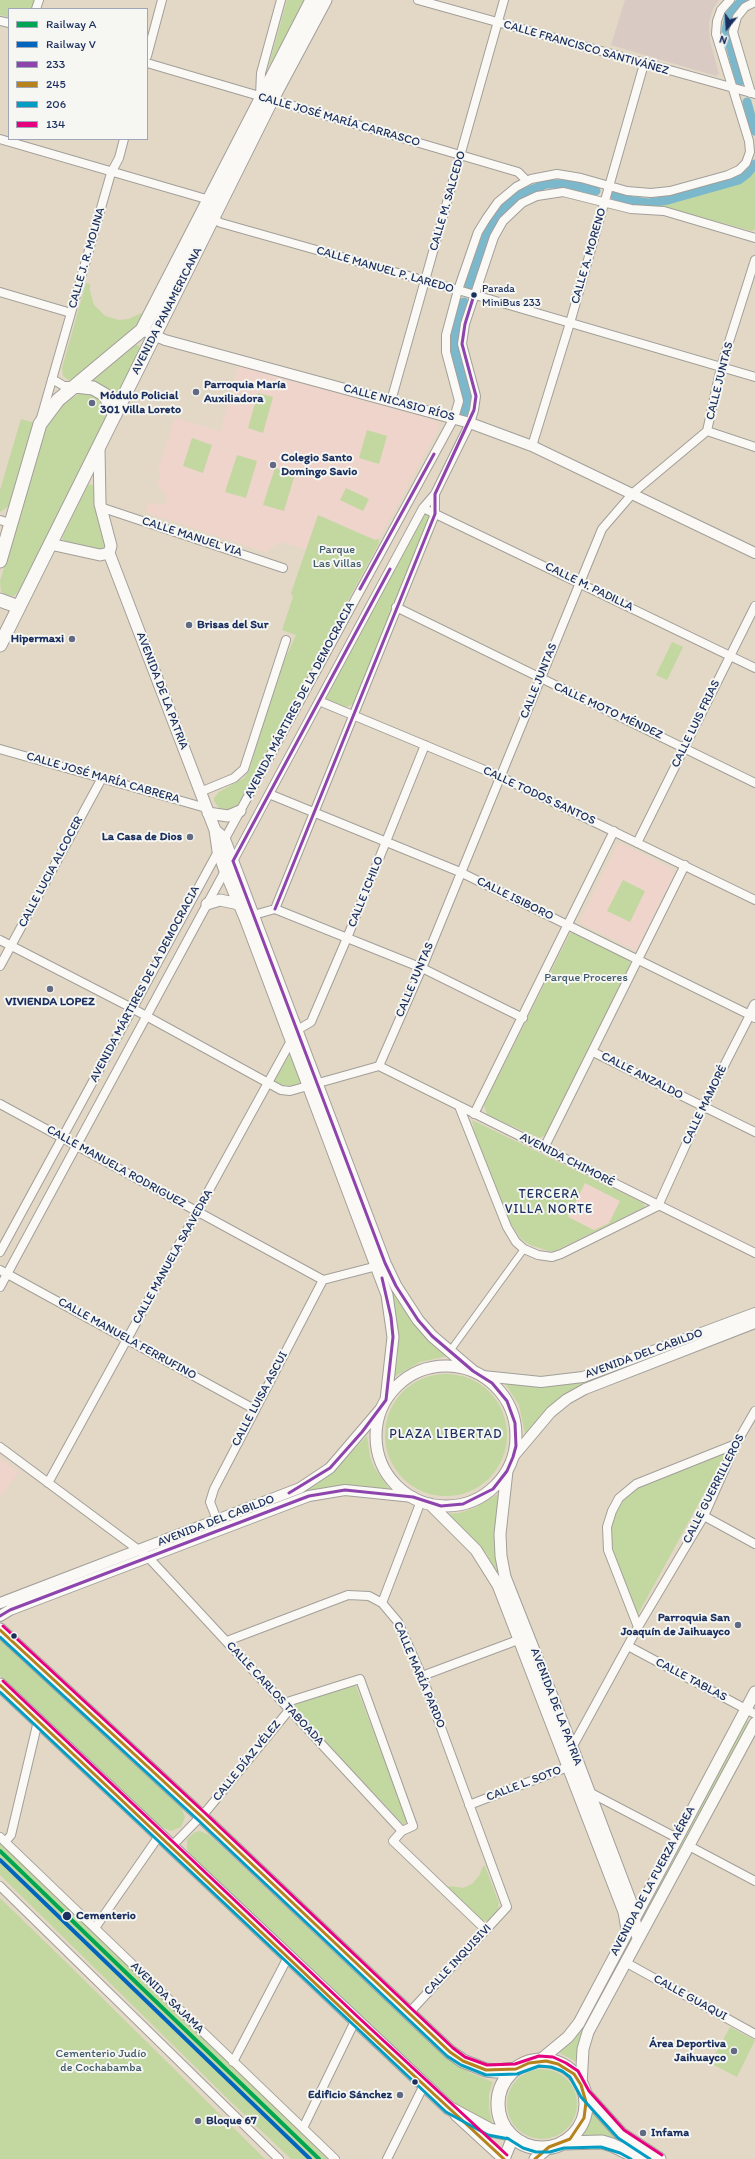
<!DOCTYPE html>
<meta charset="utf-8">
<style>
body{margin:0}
#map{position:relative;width:755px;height:2159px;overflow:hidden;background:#e2d8c5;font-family:Itim,sans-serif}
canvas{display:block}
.legend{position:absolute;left:8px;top:8px;width:140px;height:132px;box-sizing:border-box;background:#f6f6f2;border:1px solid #9ea6b7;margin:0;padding:5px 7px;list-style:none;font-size:12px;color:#1b2f5e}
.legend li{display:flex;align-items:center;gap:8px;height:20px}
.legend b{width:20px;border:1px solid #9ea6b7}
.north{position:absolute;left:707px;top:8px;width:40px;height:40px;-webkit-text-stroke:3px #f6f6f2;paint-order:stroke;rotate:198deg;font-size:11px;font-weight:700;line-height:16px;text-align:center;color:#1b2f5e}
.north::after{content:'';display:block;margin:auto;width:14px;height:18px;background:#1b2f5e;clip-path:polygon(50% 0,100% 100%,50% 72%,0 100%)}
</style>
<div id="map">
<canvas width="755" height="2159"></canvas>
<ul class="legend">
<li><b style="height:5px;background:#00a651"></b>Railway A</li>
<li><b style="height:5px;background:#0065bd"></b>Railway V</li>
<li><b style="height:5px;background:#8e44ad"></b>233</li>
<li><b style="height:5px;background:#b5821c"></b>245</li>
<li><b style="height:5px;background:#039dc3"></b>206</li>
<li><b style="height:5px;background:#e5007d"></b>134</li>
</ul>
<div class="north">N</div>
</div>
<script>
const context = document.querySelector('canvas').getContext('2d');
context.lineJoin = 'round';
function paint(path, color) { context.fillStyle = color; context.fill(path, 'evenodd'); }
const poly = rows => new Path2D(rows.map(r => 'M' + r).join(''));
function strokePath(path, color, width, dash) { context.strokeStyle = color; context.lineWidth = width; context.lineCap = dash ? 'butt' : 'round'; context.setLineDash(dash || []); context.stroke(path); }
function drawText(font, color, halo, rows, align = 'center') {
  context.font = font + ' Itim,sans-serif'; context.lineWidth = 4; context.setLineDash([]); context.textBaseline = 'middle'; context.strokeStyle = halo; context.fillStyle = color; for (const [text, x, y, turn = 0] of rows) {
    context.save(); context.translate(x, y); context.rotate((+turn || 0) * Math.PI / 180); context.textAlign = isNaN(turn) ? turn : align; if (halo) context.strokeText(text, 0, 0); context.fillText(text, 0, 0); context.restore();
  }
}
paint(poly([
 [238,366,434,420,438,423,438,430,379,539,375,540,319,515,306,550,281,542,264,552,145,512,149,502,158,505,165,504,167,498,157,483,161,473,158,468,175,417,222,432,221,428],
 [621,843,673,869,674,875,636,951,582,924,581,919,617,845],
 [585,1183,620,1201,609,1223,594,1230,568,1218],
 [0,1458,19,1472,0,1497]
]), '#eed4ca');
paint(poly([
 [625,0,719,0,713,9,709,23,710,41,719,74,716,76,611,45]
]), '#d9cac4');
paint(poly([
 [0,0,36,0,33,9,9,9,9,17,0,15],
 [287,0,306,0,268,68],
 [755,171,755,229,752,231,659,206,736,184,746,179],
 [86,283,90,284,90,291,94,305,105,316,119,320,129,319,141,313,144,315,129,334,74,379,68,380,63,376,62,368],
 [134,344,138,345,141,350,117,396,114,396,94,382,92,379],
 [80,393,93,394,104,405,106,415,103,426,19,591,14,596,6,595,1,591,0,581,42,439,48,423,63,404],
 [258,393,273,397,263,433,248,428],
 [21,419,35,423,12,500,9,506,0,512,0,490],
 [367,430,387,436,379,464,359,458],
 [192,438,212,445,203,473,183,466],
 [237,455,257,461,246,498,225,492],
 [275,468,295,474,284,511,263,505],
 [91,484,95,488,106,545,102,550,65,543,62,538,87,485],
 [346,488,369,499,363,511,340,500],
 [427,513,429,517,353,704,344,708,325,700,424,514],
 [318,515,375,540,379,539,379,543,236,808,234,810,221,811,214,801,214,798,219,792,244,778,249,771,278,674,296,635,282,630,293,597,291,593],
 [672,642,683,647,667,680,656,675],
 [623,880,645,891,630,922,607,911],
 [570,933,574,933,628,959,631,964,546,1135,539,1138,487,1115,484,1105],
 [291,1052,303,1082,292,1086,283,1085,274,1081],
 [472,1120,643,1203,645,1207,555,1251,549,1251,530,1245,521,1239,508,1219,476,1139],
 [585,1183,620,1201,609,1223,594,1230,568,1217],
 [391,1290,421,1333,448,1356,420,1362,394,1377,398,1355,398,1333],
 '385 1435a61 61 0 1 1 122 0a61 61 0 1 1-122 0Z',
 [593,1379,574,1390,543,1413,525,1434,519,1405,504,1382,531,1386,552,1386],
 [367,1436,370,1457,374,1467,390,1490,349,1486,313,1490,295,1495,315,1484,338,1466],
 [728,1450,637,1616,612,1549,610,1527,613,1516,621,1501,631,1490],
 [499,1493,495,1522,495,1542,496,1562,501,1580,487,1554,446,1514,459,1513,475,1508],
 [0,1639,181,1807,185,1817,181,1827,171,1831,161,1827,0,1676],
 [352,1684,356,1686,406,1817,406,1824,404,1825,291,1706],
 [746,1721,749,1722,642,1925,638,1923],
 [200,1831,209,1835,444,2055,470,2073,493,2082,489,2094,489,2108,493,2127,474,2118,456,2104,190,1854,187,1849,187,1839,195,1832],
 [0,1841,98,1936,328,2159,291,2159,229,2100,0,1875],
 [483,1866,485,1866,499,1903,497,1914,487,1921,480,1920,447,1888,450,1886,463,1888,472,1884,479,1876],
 [0,1898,73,1969,265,2159,0,2159],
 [629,1939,631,1942,581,2035,578,2063,558,2052,569,2043],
 [730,2027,755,2040,737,2077,714,2065,712,2060],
 '507 2104a35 35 0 1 1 70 0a35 35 0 1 1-70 0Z',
 [594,2113,623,2141,593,2135,582,2135,590,2123,592,2114]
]), '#c3d7a1');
strokePath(poly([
 [740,81,726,31,729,16,733,9,743,0],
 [747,102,755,131],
 [615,196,633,201,649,203,668,200,739,180,747,174,755,164],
 [469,285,489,229,503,209,521,194,546,184,568,184,596,191],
 [464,302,455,329,454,347,467,397,464,412]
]), '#7bb8cb', 9);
const pedestrian = poly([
 [450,1351,524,1249]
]);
const minor = poly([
 [418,0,755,94],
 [36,9,39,0],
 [0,21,9,23],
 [147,56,162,0],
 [147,63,518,172,527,181],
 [751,93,733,32,737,17,745,7,755,2],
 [260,96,261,73,281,0],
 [0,139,213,201],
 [209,217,221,223,458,290,755,377],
 [0,292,71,313],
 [52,379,64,386,75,386],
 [391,401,504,0],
 [41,418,111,173,119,158,124,139],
 [707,431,755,447],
 [532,446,570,323,644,64],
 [100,507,283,568],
 [423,508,755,668],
 [0,520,10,523],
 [396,607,755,783],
 [319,701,499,776,755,900],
 [0,749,206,808],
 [200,792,234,778,244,769,286,640],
 [269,794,460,872,750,1015,703,1107,658,1206],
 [637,843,755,606],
 [275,909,435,514,435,494],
 [250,916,275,909,422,968,523,1018],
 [0,940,128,1006,281,1090,290,1091,379,1066,422,968,602,529,633,493,707,431,721,367,755,260],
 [0,966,102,778],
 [593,1052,755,1132],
 [379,1066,755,1253],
 [0,1104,323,1280,381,1265],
 [459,1106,507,1227,516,1242,524,1249,538,1255,552,1257,561,1254,658,1206],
 [474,1114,614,831],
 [544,1148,685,865],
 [0,1252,454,418,459,401,446,352,446,335,458,290,478,232,486,219,498,202,516,187,531,179,557,174,581,178,627,191,651,193,670,191,728,175,739,170,746,163,750,152,749,141,716,34,717,21,721,10,730,0],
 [0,1270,254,1409],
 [0,1287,225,871,233,861,269,794,423,508,435,494,470,423,474,410,476,396,462,344,465,324,494,237,503,221,522,203,537,196,563,192,631,209,664,211,755,238],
 [0,1447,148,1557,402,1831],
 [48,1483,297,1030,311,1022,347,938,425,745],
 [704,1516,755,1544],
 [217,1520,210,1502,214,1489,323,1280],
 [382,1603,421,1501],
 [638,1627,608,1550,607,1527,612,1511,619,1498,636,1484,736,1444],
 [227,1641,348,1595,369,1596,382,1603,398,1622,422,1676,507,1907,408,2014],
 [628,1646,755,1714],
 [422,1676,518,1640],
 [284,1703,360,1679,413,1826,402,1831,393,1841,486,1930],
 [568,1746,575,1742,638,1627,704,1516,736,1444,755,1411],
 [589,1792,677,1838],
 [469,1805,573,1765],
 [0,1837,335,2159],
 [5,1842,11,1835,38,1721],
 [689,1846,755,1881],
 [171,1847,208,1809,290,1709],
 [0,1886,279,2159],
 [95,1928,159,1836],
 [625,1962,755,2034],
 [233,2062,288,1957],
 [303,2128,355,2021],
 [387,2159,424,2085]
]);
const tertiary = poly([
 [142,330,165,340,470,423,532,446,755,553],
 [755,1005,750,1015,755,1017],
 [483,1376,541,1382,583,1377,755,1313],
 [513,1457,551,1412,567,1399,585,1389,755,1323],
 [0,1603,300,1488,330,1468,383,1406],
 [0,1616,10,1610,309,1496,345,1490,413,1497]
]);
const secondary = poly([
 [99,448,100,504,111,546,109,553,215,830,218,851,225,871,245,918,387,1295,393,1337,386,1400],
 [50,544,100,555,109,553],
 [208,813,228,816,240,811],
 [215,830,224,838,385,1263,396,1286,418,1320,432,1336,473,1371],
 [207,904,220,900,239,904],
 '376 1436a70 70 0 1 1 140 0a70 70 0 1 1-140 0Z',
 [507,1471,500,1534,501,1556,505,1577,571,1744,632,1905,638,1939],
 [430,1504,476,1550,498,1585,624,1912,627,1929],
 [539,2061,568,2037,579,2023,755,1692],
 [581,2085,583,2049,588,2032,755,1723],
 [456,2115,504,2159],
 [504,2159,513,2137],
 [535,2159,549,2147]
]);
const primary = poly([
 [75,386,93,388,105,395,115,415],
 [0,561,40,424,58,400,142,330,312,0],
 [0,600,19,607],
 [0,645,271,101,325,0],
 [0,1630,201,1816,450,2052,463,2061,486,2070,496,2071,516,2069],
 [0,1685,449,2108,490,2130,510,2134],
 '498 2104a44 44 0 1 1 88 0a44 44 0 1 1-88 0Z',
 [585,2094,621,2134,659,2159],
 [563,2143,602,2142,612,2145,641,2159]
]);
strokePath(pedestrian, '#a29f9a', 8);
strokePath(minor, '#a29f9a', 10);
strokePath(tertiary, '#a29f9a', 12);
strokePath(secondary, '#a29f9a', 13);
strokePath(primary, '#a29f9a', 15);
strokePath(pedestrian, '#fbf9f6', 6);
strokePath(minor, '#fbf9f6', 8);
strokePath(tertiary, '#fbf9f6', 10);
strokePath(secondary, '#fbf9f6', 11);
strokePath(primary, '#fbf9f6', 13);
strokePath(poly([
 [360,589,434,454],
 [233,861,390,569],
 [275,909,435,514,435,494,474,410,476,396,462,344,465,324,474,295],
 [289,1493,330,1468,362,1432,386,1400,393,1337,391,1317,382,1278],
 [0,1616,10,1610,309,1496,345,1490,413,1497,441,1506,463,1504,493,1489,507,1471,513,1457,516,1446,515,1423,507,1401,492,1383,473,1371,432,1336,418,1320,396,1286,385,1263,233,861]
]), '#8e44ad', 3);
strokePath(poly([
 [0,1630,201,1816,450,2052,463,2061,486,2070,516,2069,529,2063,546,2061,558,2064,574,2074,581,2085,586,2102,584,2118,570,2139,549,2147,535,2159],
 [0,1685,355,2021,504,2159]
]), '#b5821c', 3);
strokePath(poly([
 [0,1637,198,1820,447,2056,461,2065,486,2075,517,2074,539,2066,551,2067,562,2071,570,2077,581,2097,618,2138,650,2159],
 [0,1692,446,2112,488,2135,509,2139],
 [507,2138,523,2148,536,2152,550,2152,564,2148,601,2147,620,2153,631,2159]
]), '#039dc3', 3);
strokePath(poly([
 [3,1626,204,1812,453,2048,465,2057,487,2065,515,2064,539,2056,553,2057,566,2063,578,2071,589,2091,624,2130,662,2155],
 [3,1681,358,2017,507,2155]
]), '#e5007d', 3);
strokePath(poly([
 [0,1851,319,2159]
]), '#00a651', 4);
strokePath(poly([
 [0,1860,310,2159]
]), '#0065bd', 4);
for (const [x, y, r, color] of [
 [474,295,3.5,"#1b2f5e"],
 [196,392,4,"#616a82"],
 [92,403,4,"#616a82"],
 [273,465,4,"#616a82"],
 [189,625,4,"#616a82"],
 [72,639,4,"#616a82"],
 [190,837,4,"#616a82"],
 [50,989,4,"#616a82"],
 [738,1625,4,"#616a82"],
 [14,1636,3.5,"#1b2f5e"],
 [67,1916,5,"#1b2f5e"],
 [734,2051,4,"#616a82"],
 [415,2082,3.5,"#1b2f5e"],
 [400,2095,4,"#616a82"],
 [198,2121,4,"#616a82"],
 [643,2133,4,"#616a82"]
]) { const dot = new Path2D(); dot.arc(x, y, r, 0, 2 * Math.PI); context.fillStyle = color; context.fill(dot); strokePath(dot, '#f6f6f2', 1.5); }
drawText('11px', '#1b2f5e', '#f6f6f2', [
 ["Parada",482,289],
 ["MiniBus 233",482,303]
], 'left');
drawText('12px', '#1b2f5e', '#f6f6f2', [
 ["CALLE FRANCISCO SANTIVÁÑEZ",586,48,16],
 ["CALLE JOSÉ MARÍA CARRASCO",339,120,16],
 ["CALLE M. SALCEDO",448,201,-74],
 ["CALLE A. MORENO",589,256,-74],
 ["CALLE J. R. MOLINA",87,258,-74],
 ["CALLE MANUEL P. LAREDO",385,270,16],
 ["AVENIDA PANAMERICANA",167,311,-63],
 ["CALLE JUNTAS",720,381,-76],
 ["CALLE NICASIO RÍOS",399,403,15],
 ["CALLE MANUEL VIA",192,537,18],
 ["CALLE M. PADILLA",589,587,26],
 ["CALLE JUNTAS",539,681,-68],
 ["AVENIDA DE LA PATRIA",162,691,69],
 ["AVENIDA MÁRTIRES DE LA DEMOCRACIA",300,700,-62],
 ["CALLE MOTO MÉNDEZ",608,711,25],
 ["CALLE LUIS FRIAS",696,724,-64],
 ["CALLE JOSÉ MARÍA CABRERA",103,778,16],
 ["CALLE TODOS SANTOS",539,796,25],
 ["CALLE LUCIA ALCOCER",51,872,-62],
 ["CALLE ICHILO",366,892,-68],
 ["CALLE ISIBORO",515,899,26],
 ["CALLE JUNTAS",415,980,-67],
 ["AVENIDA MÁRTIRES DE LA DEMOCRACIA",145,984,-62],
 ["CALLE ANZALDO",642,1076,27],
 ["CALLE MAMORÉ",705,1105,-64],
 ["AVENIDA CHIMORÉ",567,1160,27],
 ["CALLE MANUELA RODRIGUEZ",116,1167,29],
 ["CALLE MANUELA SAAVEDRA",173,1257,-61],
 ["CALLE MANUELA FERRUFINO",127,1339,29],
 ["AVENIDA DEL CABILDO",644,1354,-20],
 ["CALLE LUISA ASCUI",260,1399,-62],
 ["CALLE GUERRILLEROS",714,1489,-63],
 ["AVENIDA DEL CABILDO",216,1521,-21],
 ["CALLE MARÍA PARDO",419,1675,67],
 ["CALLE TABLAS",691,1680,28],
 ["CALLE CARLOS TABOADA",275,1694,47],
 ["AVENIDA DE LA PATRIA",556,1707,69],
 ["CALLE DÍAZ VÉLEZ",247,1761,-51],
 ["CALLE L. SOTO",524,1784,-21],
 ["AVENIDA DE LA FUERZA AÉREA",653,1881,-62],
 ["CALLE INQUISIVI",458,1960,-47],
 ["AVENIDA SAJAMA",167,1998,44],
 ["CALLE GUAQUI",690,1998,29]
]);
drawText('bold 12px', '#1b2f5e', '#f6f6f2', [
 ["Parroquia María",204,385],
 ["Auxiliadora",204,399],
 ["Módulo Policial",100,396],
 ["301 Villa Loreto",100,410],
 ["Colegio Santo",281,458],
 ["Domingo Savio",281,472],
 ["Brisas del Sur",197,625],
 ["Hipermaxi",64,639,"right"],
 ["La Casa de Dios",182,837,"right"],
 ["VIVIENDA LOPEZ",50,1002,"center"],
 ["Parroquia San",730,1618,"right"],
 ["Joaquín de Jaihuayco",730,1632,"right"],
 ["Área Deportiva",726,2044,"right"],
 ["Jaihuayco",726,2058,"right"],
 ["Edificio Sánchez",392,2095,"right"],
 ["Bloque 67",206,2121],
 ["Infama",651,2133]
], 'left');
drawText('12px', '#3e5968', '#f6f6f2', [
 ["Parque",337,550],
 ["Las Villas",337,564],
 ["Parque Proceres",586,978],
 ["Cementerio Judío",101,2054],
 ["de Cochabamba",101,2068]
]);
drawText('bold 12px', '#1b2f5e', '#f6f6f2', [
 ["Cementerio",76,1916]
], 'left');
context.letterSpacing = '1px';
drawText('13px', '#1b2f5e', '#f6f6f2', [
 ["TERCERA",549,1195],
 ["VILLA NORTE",549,1210],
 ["PLAZA LIBERTAD",446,1435]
]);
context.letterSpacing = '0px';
</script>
